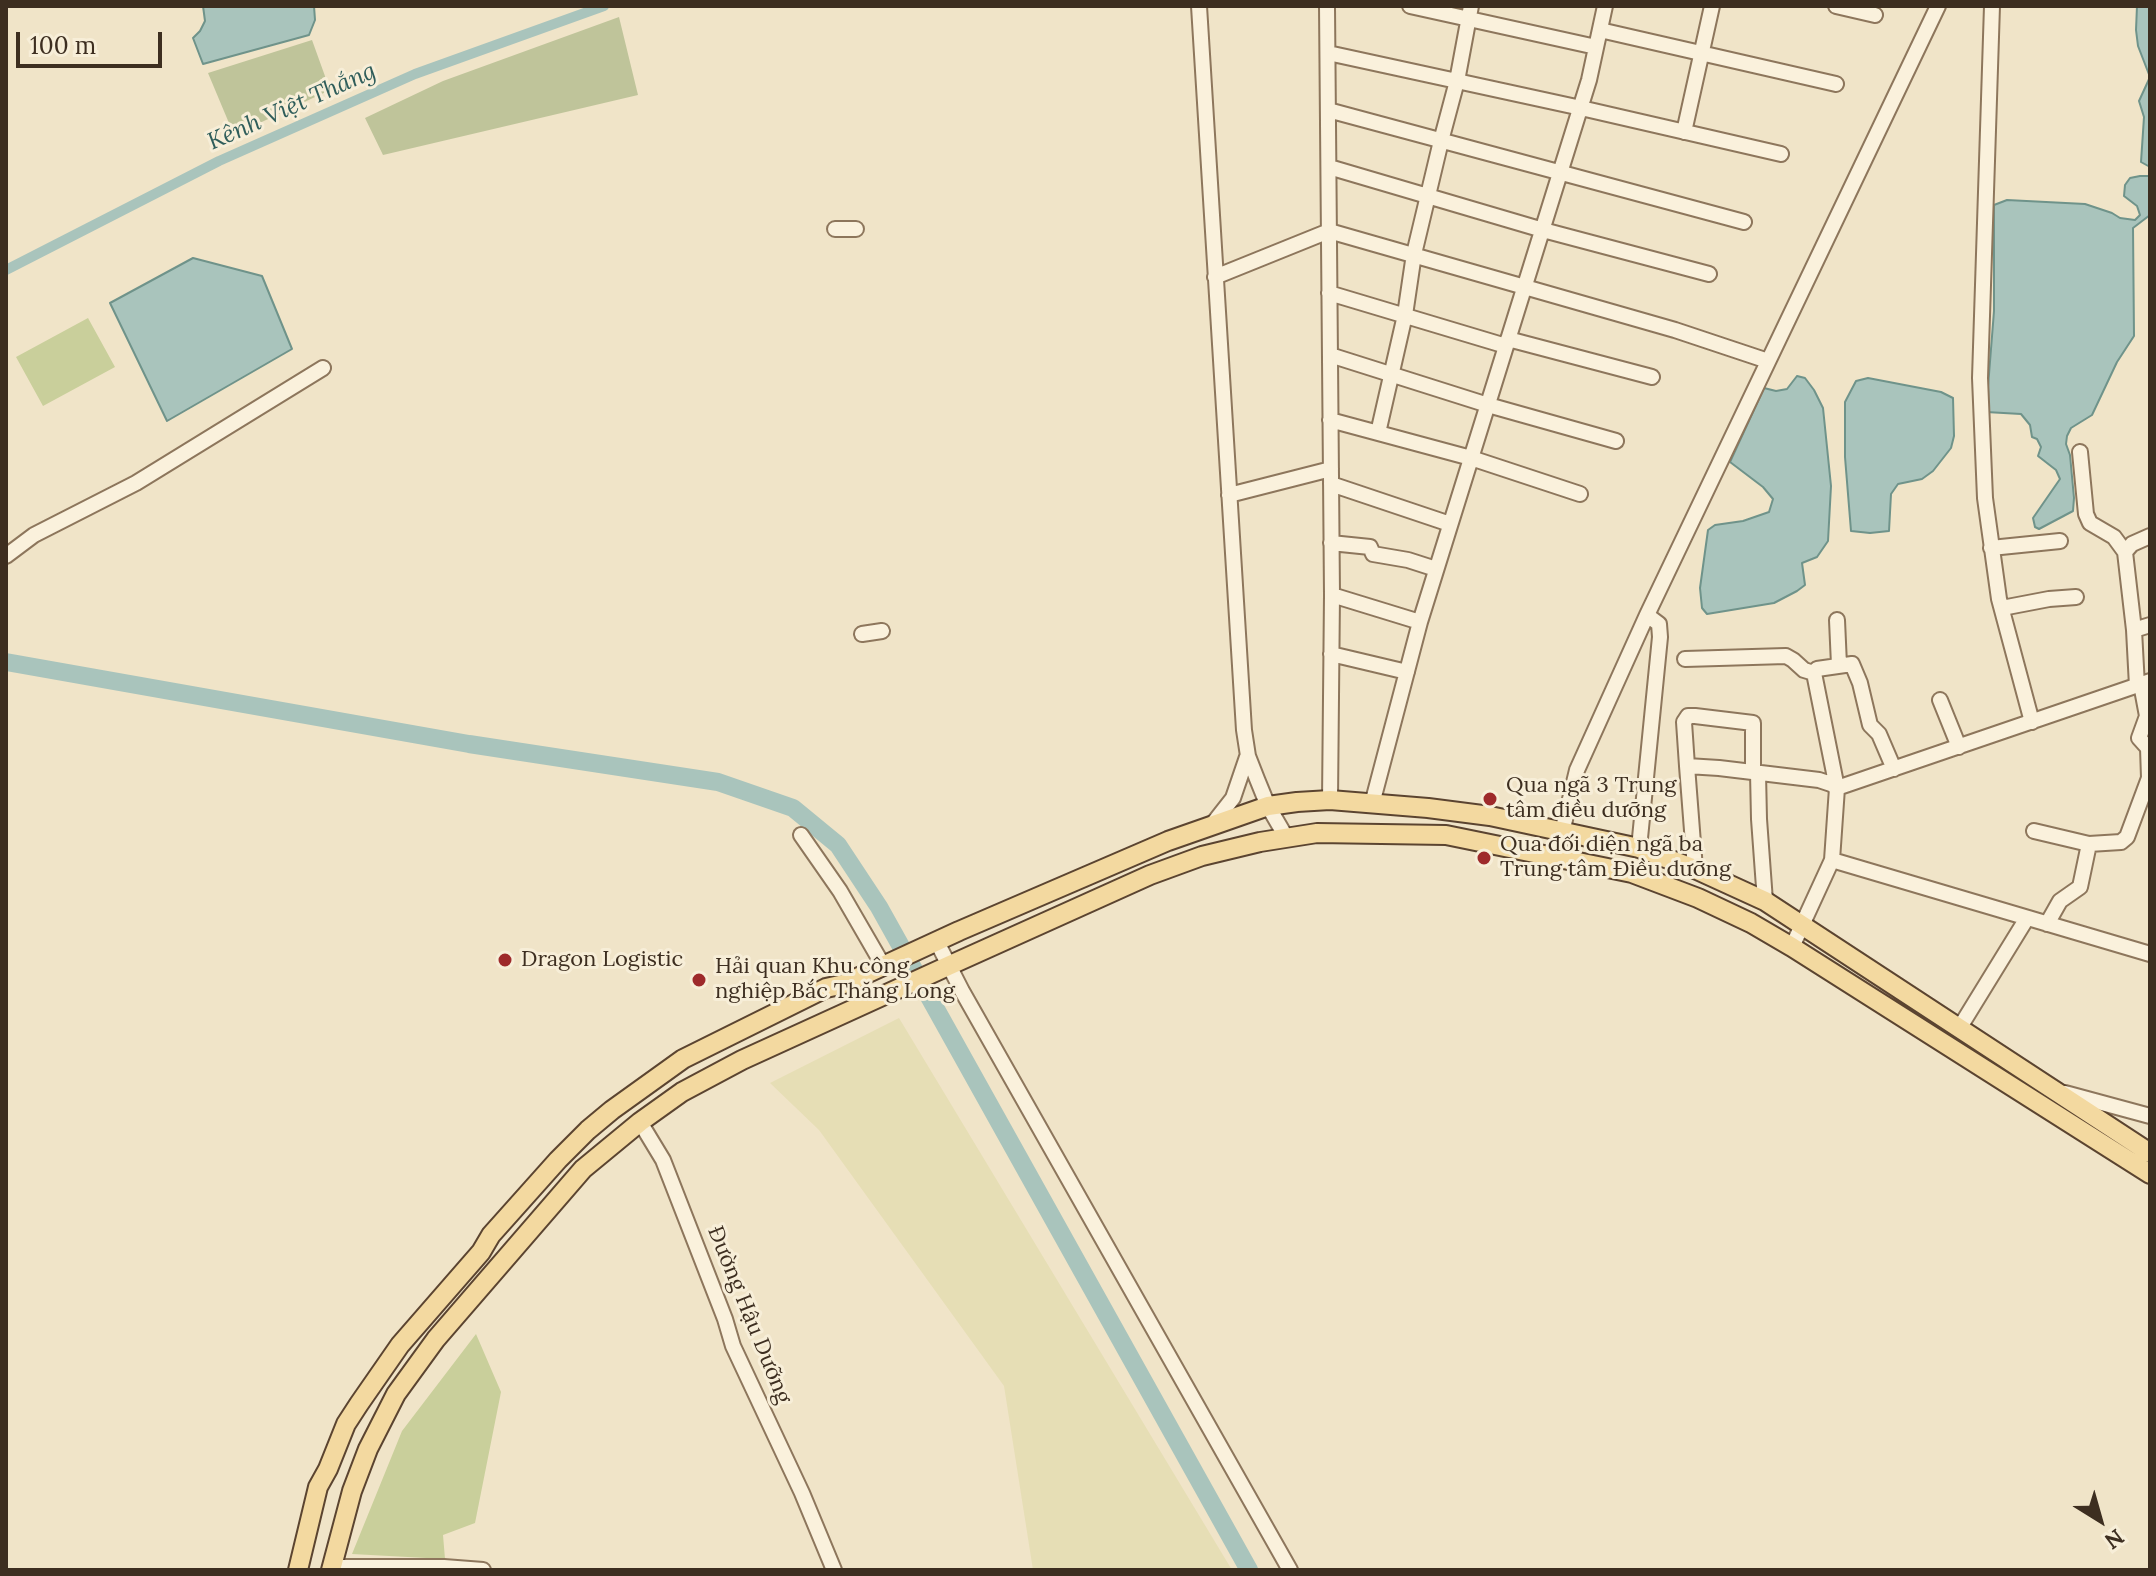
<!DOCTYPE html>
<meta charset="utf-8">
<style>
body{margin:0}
#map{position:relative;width:2156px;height:1576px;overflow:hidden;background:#f0e4c8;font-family:Lora,serif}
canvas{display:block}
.frame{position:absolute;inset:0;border:8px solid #3d2e20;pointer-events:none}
.north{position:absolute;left:2060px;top:1480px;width:80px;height:80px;-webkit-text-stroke:6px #f7eed8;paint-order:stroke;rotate:143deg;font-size:22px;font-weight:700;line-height:32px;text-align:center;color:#3d2e20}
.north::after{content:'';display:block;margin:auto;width:28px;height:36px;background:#3d2e20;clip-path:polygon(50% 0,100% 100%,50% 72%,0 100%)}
.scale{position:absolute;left:16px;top:32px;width:146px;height:36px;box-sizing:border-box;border:4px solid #3d2e20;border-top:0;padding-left:10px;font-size:24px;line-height:28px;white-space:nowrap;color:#3d2e20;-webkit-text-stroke:6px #f7eed8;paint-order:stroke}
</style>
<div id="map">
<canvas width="2156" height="1576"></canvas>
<div class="frame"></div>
<div class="north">N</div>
<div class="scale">100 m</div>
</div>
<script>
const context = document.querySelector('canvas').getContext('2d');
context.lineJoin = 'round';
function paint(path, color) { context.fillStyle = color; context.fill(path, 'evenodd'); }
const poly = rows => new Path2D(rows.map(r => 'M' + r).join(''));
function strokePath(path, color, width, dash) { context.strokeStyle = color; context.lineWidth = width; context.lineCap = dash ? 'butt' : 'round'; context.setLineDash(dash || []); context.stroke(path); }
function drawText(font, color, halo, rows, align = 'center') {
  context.font = font + ' Lora,serif'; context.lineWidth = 6; context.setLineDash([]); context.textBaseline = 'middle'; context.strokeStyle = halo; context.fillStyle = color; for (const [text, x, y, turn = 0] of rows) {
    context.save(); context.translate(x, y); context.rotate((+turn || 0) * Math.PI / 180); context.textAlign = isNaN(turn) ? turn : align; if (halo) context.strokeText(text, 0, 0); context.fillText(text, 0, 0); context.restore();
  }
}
paint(poly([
 [899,1018,1232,1570,1033,1570,1004,1386,819,1130,770,1083]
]), '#e6deb5');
paint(poly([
 [88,318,115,367,43,406,16,357],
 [476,1334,501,1392,475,1523,443,1535,445,1559,352,1554,402,1431]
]), '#c9cf9b');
paint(poly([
 [619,17,638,95,383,155,365,118,443,81],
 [312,40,330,90,234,135,208,73]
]), '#bfc49a');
const water = poly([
 [203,6,314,6,315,20,309,35,203,64,193,38,200,31,205,21,203,6],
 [2137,6,2150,6,2150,167,2141,162,2144,117,2139,101,2150,77,2138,46,2136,30,2137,6],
 [2140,176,2150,176,2150,215,2133,228,2134,336,2117,362,2092,415,2071,428,2067,436,2066,444,2070,455,2074,498,2073,511,2039,529,2035,527,2033,518,2060,479,2056,470,2038,456,2041,447,2037,439,2032,437,2030,425,2021,414,1986,412,1994,311,1994,205,2007,200,2085,204,2112,213,2120,218,2135,220,2140,215,2137,206,2124,196,2125,185,2130,178,2140,176],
 [193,258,262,276,292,349,167,421,110,303,193,258],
 [1797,376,1805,378,1814,390,1823,408,1831,486,1828,541,1817,557,1802,563,1805,585,1797,591,1774,603,1707,614,1702,608,1700,588,1708,530,1715,525,1743,521,1769,512,1773,499,1763,487,1730,462,1764,388,1776,391,1787,389,1797,376],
 [1868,378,1941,392,1953,398,1954,436,1951,448,1933,471,1922,479,1898,484,1891,494,1889,531,1870,533,1851,531,1845,457,1845,402,1856,381,1868,378]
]);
paint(water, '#a9c4bc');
strokePath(water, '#6f938a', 2);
strokePath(poly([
 [6,270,219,161,415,74,604,6]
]), '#a9c4bc', 10);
strokePath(poly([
 [6,662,469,744,718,782,793,808,838,845,879,907,1249,1570]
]), '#a9c4bc', 18);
const minor = poly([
 [1199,6,1244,730,1248,756,1257,779,1268,806,1286,837],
 [1327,6,1332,595,1330,800],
 [1410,6,1596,47],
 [1836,6,1875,15],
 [1992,6,1980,378,1985,498,1999,599,2032,722],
 [1600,30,1836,84],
 [1328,53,1581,108,1781,154],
 [1328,110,1744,222],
 [1684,132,1712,6],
 [1329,167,1543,230,1709,274],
 [835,229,856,229],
 [1215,277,1329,231,1675,330,1768,361],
 [1329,293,1506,346],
 [1508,339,1652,377],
 [1330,355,1488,405,1616,441],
 [1330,420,1471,458,1580,494],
 [1378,433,1405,315,1414,254,1441,141,1457,81,1471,6],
 [2080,452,2086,514,2090,523,2114,537,2125,552],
 [1331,484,1450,524],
 [1229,495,1331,469],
 [1331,543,1370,547,1373,554,1408,560,1436,569],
 [1991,548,2060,541],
 [6,556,34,535,136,483,323,368],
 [1332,595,1420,622],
 [2002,608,2049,599,2076,597],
 [1837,620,1839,665],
 [2134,630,2150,625],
 [862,634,882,631],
 [1331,654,1407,672],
 [1685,659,1786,656,1793,660,1804,670,1814,673],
 [2137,686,2134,630,2125,552,2132,544,2150,536],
 [1940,700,1959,747],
 [1687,766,1684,722,1688,716,1695,716,1753,723,1753,772],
 [1758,773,1759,819,1765,901],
 [1837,788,2150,681],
 [1372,804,1420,622,1589,80,1605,6],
 [1211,826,1233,798,1247,757],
 [2034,831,2089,844],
 [801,835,840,891,884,967],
 [1639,848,1660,637,1659,624,1647,615],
 [1556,857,1577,770,1647,615,1938,6],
 [1832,860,2150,954],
 [1695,869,1687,766,1719,768,1819,780,1831,784,1837,788],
 [2047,924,2060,901,2080,887,2089,844,2121,842,2127,837,2149,778,2148,748,2139,738,2147,716,2141,684],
 [937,942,962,991,1290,1570],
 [1792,947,1832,860,1837,788,1814,673,1817,669,1852,664,1860,683,1870,725,1879,734,1894,769],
 [1960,1027,2027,918],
 [2065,1093,2150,1116],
 [640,1122,663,1160,725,1319,733,1346,802,1493,834,1570],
 [332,1567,444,1567,483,1570]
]);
const major = poly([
 [298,1570,318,1487,328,1469,346,1424,359,1404,400,1345,481,1252,491,1235,558,1160,588,1130,612,1110,683,1059,826,988,844,984,959,931,1168,841,1268,806,1297,802,1330,800,1428,808,1490,816,1639,848,1695,869,1765,901,2150,1153],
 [331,1570,352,1491,368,1449,396,1394,436,1339,583,1169,640,1122,682,1092,742,1060,948,966,1150,875,1202,856,1260,842,1317,833,1446,835,1632,873,1698,898,1751,923,1792,947,2150,1174]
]);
strokePath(minor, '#8d765c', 18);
strokePath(major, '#5b4430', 22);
strokePath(minor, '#faf1dc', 14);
strokePath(major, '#f3d9a0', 18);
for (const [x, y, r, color] of [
 [1490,799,8,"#9e2a2b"],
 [1484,858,8,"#9e2a2b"],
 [505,960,8,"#9e2a2b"],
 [699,980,8,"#9e2a2b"]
]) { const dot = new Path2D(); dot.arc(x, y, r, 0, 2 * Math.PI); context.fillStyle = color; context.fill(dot); strokePath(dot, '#f7eed8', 3); }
drawText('22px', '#3d2e20', '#f7eed8', [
 ["Qua ngã 3 Trung",1506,786],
 ["tâm điều dưỡng",1506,811],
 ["Qua đối diện ngã ba",1500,845],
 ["Trung tâm Điều dưỡng",1500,870],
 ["Dragon Logistic",521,960],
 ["Hải quan Khu công",715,967],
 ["nghiệp Bắc Thăng Long",715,992]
], 'left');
drawText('22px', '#3d2e20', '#f7eed8', [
 ["Đường Hậu Dưỡng",749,1315,68]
]);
drawText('italic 24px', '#2f5d5a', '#f7eed8', [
 ["Kênh Việt Thắng",292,107,-24]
]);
</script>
